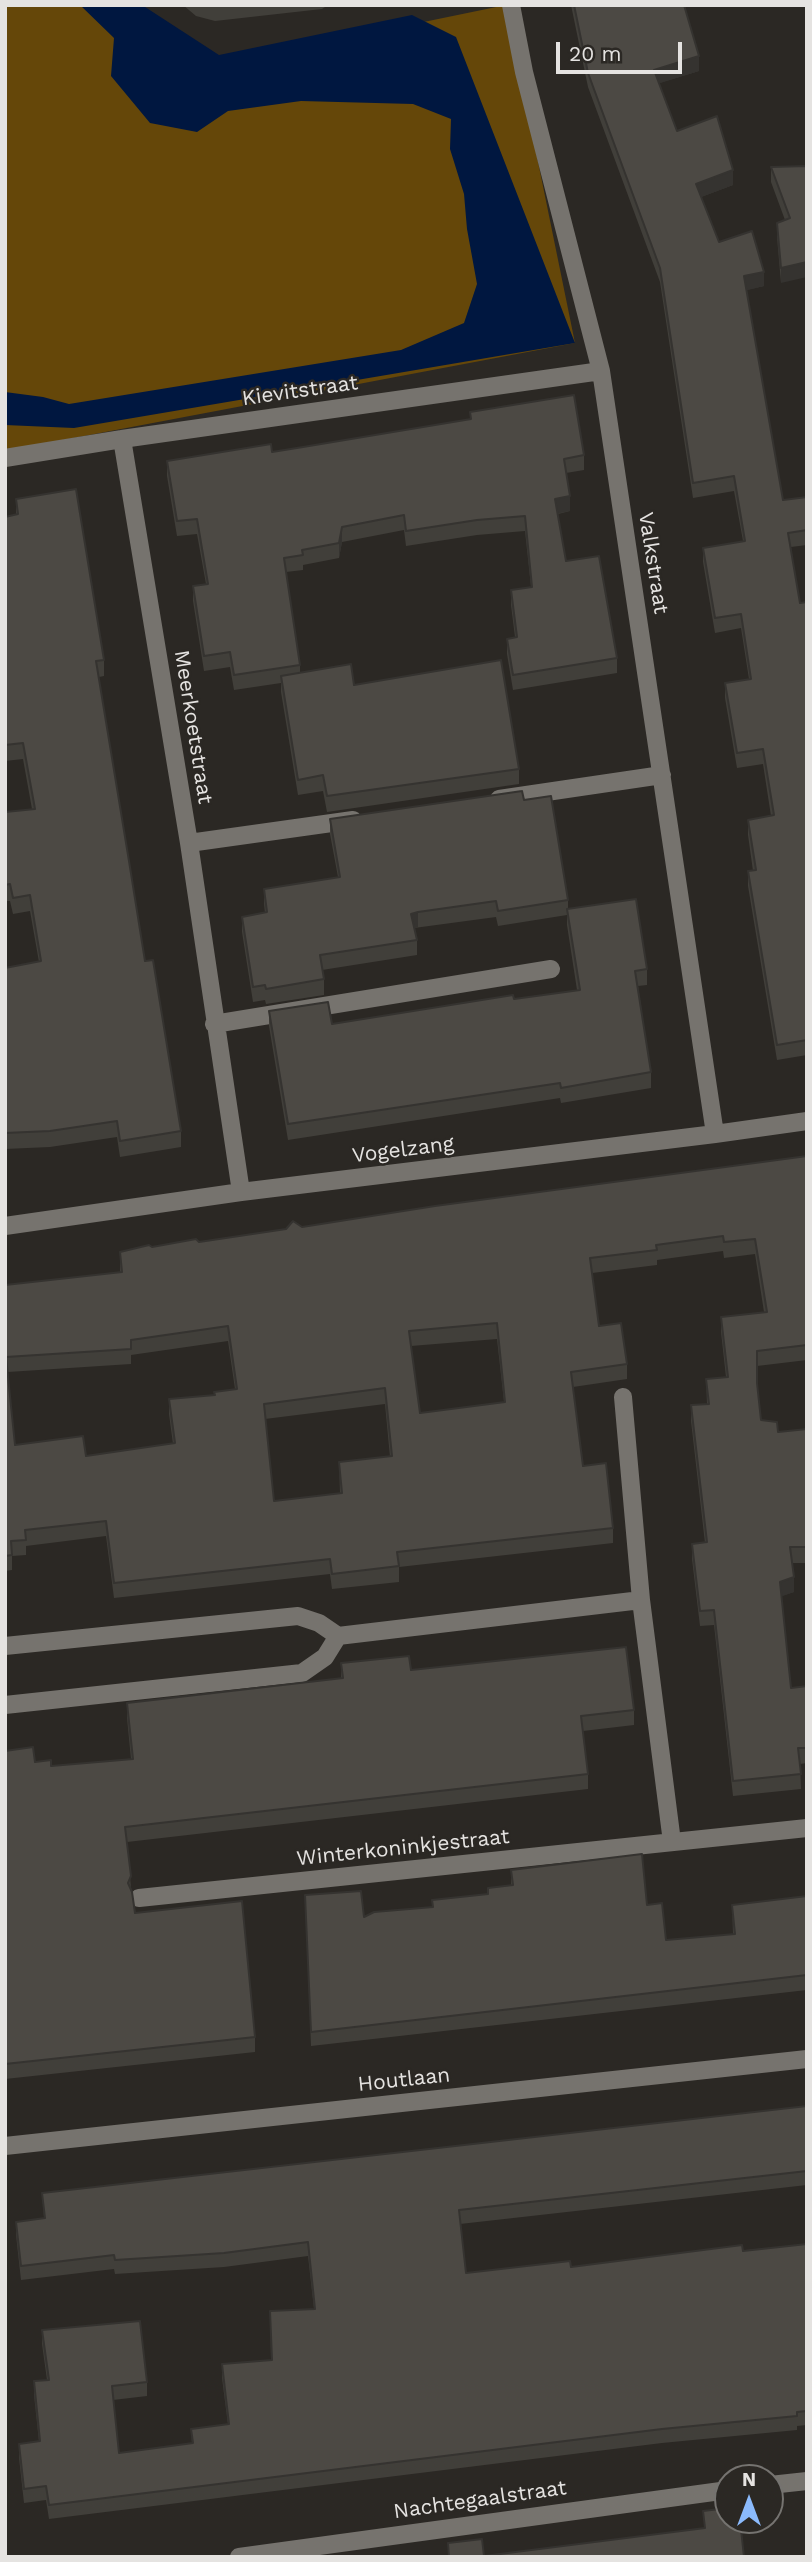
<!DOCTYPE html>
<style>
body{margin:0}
#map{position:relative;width:812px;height:2562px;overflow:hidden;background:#2b2824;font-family:"Work Sans",sans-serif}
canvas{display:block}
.frame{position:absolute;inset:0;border:7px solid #e5e3e1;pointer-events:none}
.north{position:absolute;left:714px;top:2464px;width:70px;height:70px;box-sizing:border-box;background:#2b2824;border:2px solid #757370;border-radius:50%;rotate:0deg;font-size:19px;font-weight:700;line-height:28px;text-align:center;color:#e5e3e1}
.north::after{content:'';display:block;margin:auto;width:24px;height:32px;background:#8bbafc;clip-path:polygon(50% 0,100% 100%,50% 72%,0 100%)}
.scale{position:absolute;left:556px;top:42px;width:126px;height:32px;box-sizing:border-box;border:4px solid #e5e3e1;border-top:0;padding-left:9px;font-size:21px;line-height:24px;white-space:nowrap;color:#e5e3e1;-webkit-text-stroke:5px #2b2824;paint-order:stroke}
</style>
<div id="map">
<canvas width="812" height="2562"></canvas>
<div class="frame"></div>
<div class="north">N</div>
<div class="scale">20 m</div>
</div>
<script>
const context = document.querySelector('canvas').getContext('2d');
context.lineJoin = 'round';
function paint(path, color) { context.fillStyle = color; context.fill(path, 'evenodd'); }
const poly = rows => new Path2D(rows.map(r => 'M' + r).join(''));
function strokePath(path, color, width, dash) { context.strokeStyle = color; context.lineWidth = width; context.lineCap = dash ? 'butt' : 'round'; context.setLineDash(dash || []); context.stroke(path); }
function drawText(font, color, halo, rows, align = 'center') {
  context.font = font + ' "Work Sans",sans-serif'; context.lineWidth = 5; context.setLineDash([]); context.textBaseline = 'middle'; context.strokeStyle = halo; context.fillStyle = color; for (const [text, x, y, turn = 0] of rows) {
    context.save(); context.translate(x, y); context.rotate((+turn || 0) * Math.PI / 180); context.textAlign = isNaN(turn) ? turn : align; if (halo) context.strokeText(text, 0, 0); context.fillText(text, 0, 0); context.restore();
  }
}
paint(poly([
 [5,5,127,5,215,65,506,5,575,343,5,451]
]), '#654709');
paint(poly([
 [80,5,142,5,219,55,412,15,456,37,575,343,74,428,5,425,5,392,43,397,69,404,401,350,464,323,477,284,467,229,464,194,450,149,451,119,413,104,301,101,228,111,197,132,150,123,111,76,114,38]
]), '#001740');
strokePath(poly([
 [511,5,524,72,601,371,715,1134],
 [122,439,189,843,241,1192],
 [5,458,122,439,601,371],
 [499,799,662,775],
 [189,843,353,820],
 [214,1024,551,969],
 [5,1226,241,1192,715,1134,807,1121],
 [623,1397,641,1600],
 [5,1646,298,1616,319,1623,338,1636],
 [5,1705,302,1673,325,1657,338,1636,641,1600,672,1842],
 [139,1898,807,1828],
 [5,2146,807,2059],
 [770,2485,807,2481],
 [239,2557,728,2490]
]), '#76736e', 18);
paint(poly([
 [183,5,328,5,322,9,215,21,196,16],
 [571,5,684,5,699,71,659,83,677,131,733,185,701,197,719,242,764,286,746,290,783,500,807,497,807,545,791,547,800,603,807,602,807,1055,777,1060,748,886,748,871,753,871,748,835,748,820,771,816,763,764,737,768,725,698,725,683,749,679,741,628,715,633,703,562,703,548,743,541,734,491,693,498,660,282,588,87],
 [807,166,781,283,777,237,777,223,785,220,771,182,771,167],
 [470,412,584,455,584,470,566,473,570,511,558,514,566,561,617,658,617,673,513,690,507,654,507,639,515,637,511,605,511,590,531,587,525,531,477,535,406,546,404,530,342,542,339,558,303,565,303,570,286,572,300,665,300,673,354,685,519,769,519,784,327,812,323,791,298,795,281,692,281,683,234,690,230,667,204,671,193,601,193,586,206,584,197,534,177,536,167,476,167,461,272,452,470,419],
 [16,499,104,660,104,676,99,677,145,961,181,1131,181,1147,120,1157,117,1137,50,1147,5,1149,5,968,39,962,30,911,13,914,10,901,5,901,5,812,32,809,23,759,5,761,5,517,16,515],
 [524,800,568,900,568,909,647,969,647,985,638,986,651,1072,651,1088,561,1103,560,1098,288,1140,269,1026,269,1011,332,1024,577,990,567,925,567,915,498,926,496,917,414,928,417,940,417,955,322,970,324,979,324,995,266,1004,265,1000,253,1002,242,932,242,917,265,913,264,904,264,889,338,877,330,834,330,819],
 [807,1156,807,1360,757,1366,757,1383,761,1420,778,1432,807,1429,807,1563,792,1563,794,1592,781,1596,791,1688,807,1686,807,1763,800,1764,801,1789,733,1796,714,1625,700,1626,692,1559,692,1544,705,1543,691,1421,691,1405,707,1404,706,1379,726,1377,721,1332,721,1317,764,1312,755,1254,724,1258,723,1251,657,1260,657,1265,592,1273,599,1326,627,1364,627,1379,573,1387,583,1466,613,1528,613,1543,399,1567,399,1582,332,1589,330,1574,114,1598,106,1536,26,1546,26,1555,12,1556,12,1570,5,1571,5,1285,120,1272,120,1252,199,1242],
 [497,1339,504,1402,420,1413,411,1346],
 [228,1341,235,1389,214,1395,169,1399,169,1414,173,1444,86,1456,15,1445,8,1372,131,1364,131,1355],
 [385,1404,390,1457,339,1462,340,1493,274,1501,265,1419],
 [341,1663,411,1670,634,1710,634,1725,583,1731,588,1774,588,1789,127,1842,131,1888,135,1913,255,2037,255,2052,5,2079,5,1751,35,1762,51,1766,131,1759,127,1718,127,1703,341,1678],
 [511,1870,647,1905,666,1940,733,1934,732,1905,807,1896,807,1990,311,2046,305,1895,364,1917,432,1907,432,1900,488,1894,488,1888,511,1886],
 [807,2106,807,2185,460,2224,466,2273,571,2267,807,2244,807,2425,797,2426,797,2430,662,2443,49,2519,46,2500,24,2503,19,2458,19,2444,39,2442,34,2395,34,2381,47,2380,42,2344,42,2330,147,2382,147,2396,113,2400,119,2453,192,2444,191,2429,228,2425,222,2378,222,2364,271,2360,270,2311,314,2309,308,2256,224,2267,115,2274,114,2269,21,2280,16,2235,16,2222,44,2218,42,2193]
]), '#413f3a');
paint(poly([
 [699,56,699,71,654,85,654,70],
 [733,170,733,185,696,199,696,184],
 [807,262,807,277,781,283,781,268],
 [764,272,764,286,744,291,744,276],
 [570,496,570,511,555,514,555,499],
 [342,527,342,542,339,558,339,543],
 [418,912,418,927,411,929,411,914],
 [794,1577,794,1592,780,1597,780,1582]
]), '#353330');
const building = poly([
 [574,5,684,5,699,56,654,70,677,131,717,116,733,170,696,184,719,242,752,231,764,272,744,276,783,500,807,497,807,530,788,533,800,603,807,602,807,1040,777,1045,748,871,756,870,748,820,774,815,763,749,737,753,725,683,751,679,741,614,715,618,703,548,745,541,734,476,693,483,660,268,588,73,574,5],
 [807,166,807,262,781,268,777,223,790,218,771,167,807,166],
 [574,395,584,455,564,459,570,496,555,499,566,561,599,556,617,658,513,675,507,639,517,637,511,590,532,587,525,516,477,520,406,531,404,515,342,527,339,543,302,550,303,555,284,558,300,665,234,675,230,652,204,656,193,586,208,584,197,519,177,521,167,461,271,444,272,452,303,447,471,419,470,412,574,395],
 [76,489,104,660,96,661,129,861,145,961,153,960,181,1131,120,1141,117,1121,50,1131,5,1133,5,968,41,961,30,895,13,898,10,884,5,885,5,812,35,809,23,743,5,745,5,517,18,514,16,499,76,489],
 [501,660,519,769,327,796,323,775,298,780,281,676,351,664,354,685,501,660],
 [522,791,524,800,551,796,568,900,498,911,496,901,418,912,411,914,417,940,320,955,324,979,266,989,265,985,253,987,242,917,267,912,264,889,340,877,330,819,522,791],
 [636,899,647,969,635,971,651,1072,561,1088,560,1083,288,1124,269,1011,328,1002,332,1024,513,995,514,999,580,990,567,909,636,899],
 [807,1156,807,1345,757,1351,757,1383,761,1420,777,1422,778,1432,807,1429,807,1547,790,1547,794,1577,780,1582,791,1688,807,1686,807,1748,798,1748,801,1774,733,1781,714,1610,700,1611,692,1544,707,1542,691,1405,709,1404,706,1379,728,1377,721,1317,767,1312,755,1239,724,1242,723,1236,656,1245,657,1250,590,1258,599,1326,621,1323,627,1364,571,1372,583,1466,606,1463,613,1528,397,1552,399,1566,332,1574,330,1559,114,1583,106,1521,25,1530,26,1540,11,1541,12,1555,5,1556,5,1285,122,1272,120,1252,149,1245,152,1247,196,1239,199,1242,286,1229,293,1221,302,1227,435,1206,807,1156],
 [497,1323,505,1402,420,1413,409,1331,497,1323],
 [228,1326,237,1389,214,1392,215,1395,169,1399,175,1443,86,1456,83,1436,15,1445,6,1357,131,1349,131,1340,228,1326],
 [385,1388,392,1456,339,1462,342,1493,274,1501,264,1404,385,1388],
 [626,1647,634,1710,581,1716,588,1774,125,1827,131,1876,128,1883,132,1892,135,1913,242,1901,255,2037,5,2064,5,1751,33,1747,35,1762,51,1760,51,1766,133,1759,127,1703,343,1678,341,1663,409,1656,411,1670,626,1647],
 [642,1854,647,1905,662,1903,666,1940,735,1934,732,1905,807,1896,807,1975,311,2032,305,1895,361,1891,364,1917,374,1912,433,1907,432,1900,488,1894,488,1888,513,1885,511,1870,642,1854],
 [807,2106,807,2171,459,2210,466,2273,570,2261,571,2267,742,2245,743,2251,807,2244,807,2411,797,2412,797,2416,662,2429,49,2505,46,2486,24,2489,19,2444,40,2441,34,2381,49,2380,42,2330,140,2321,147,2382,112,2386,119,2453,193,2443,191,2429,229,2424,222,2364,272,2360,270,2311,315,2309,308,2242,224,2253,115,2260,114,2255,21,2266,16,2222,45,2218,42,2193,807,2106],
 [728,2508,728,2520,740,2520,744,2557,449,2557,448,2543,482,2539,484,2556,705,2528,703,2511,728,2508]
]);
paint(building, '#4c4944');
strokePath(building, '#353330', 2);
drawText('21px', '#e5e3e1', '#2b2824', [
 ["Kievitstraat",300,391,-8],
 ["Valkstraat",653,563,81],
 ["Meerkoetstraat",193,727,81],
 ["Vogelzang",403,1150,-7],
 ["Winterkoninkjestraat",403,1848,-6],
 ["Houtlaan",404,2080,-6],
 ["Nachtegaalstraat",480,2500,-8]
]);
</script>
